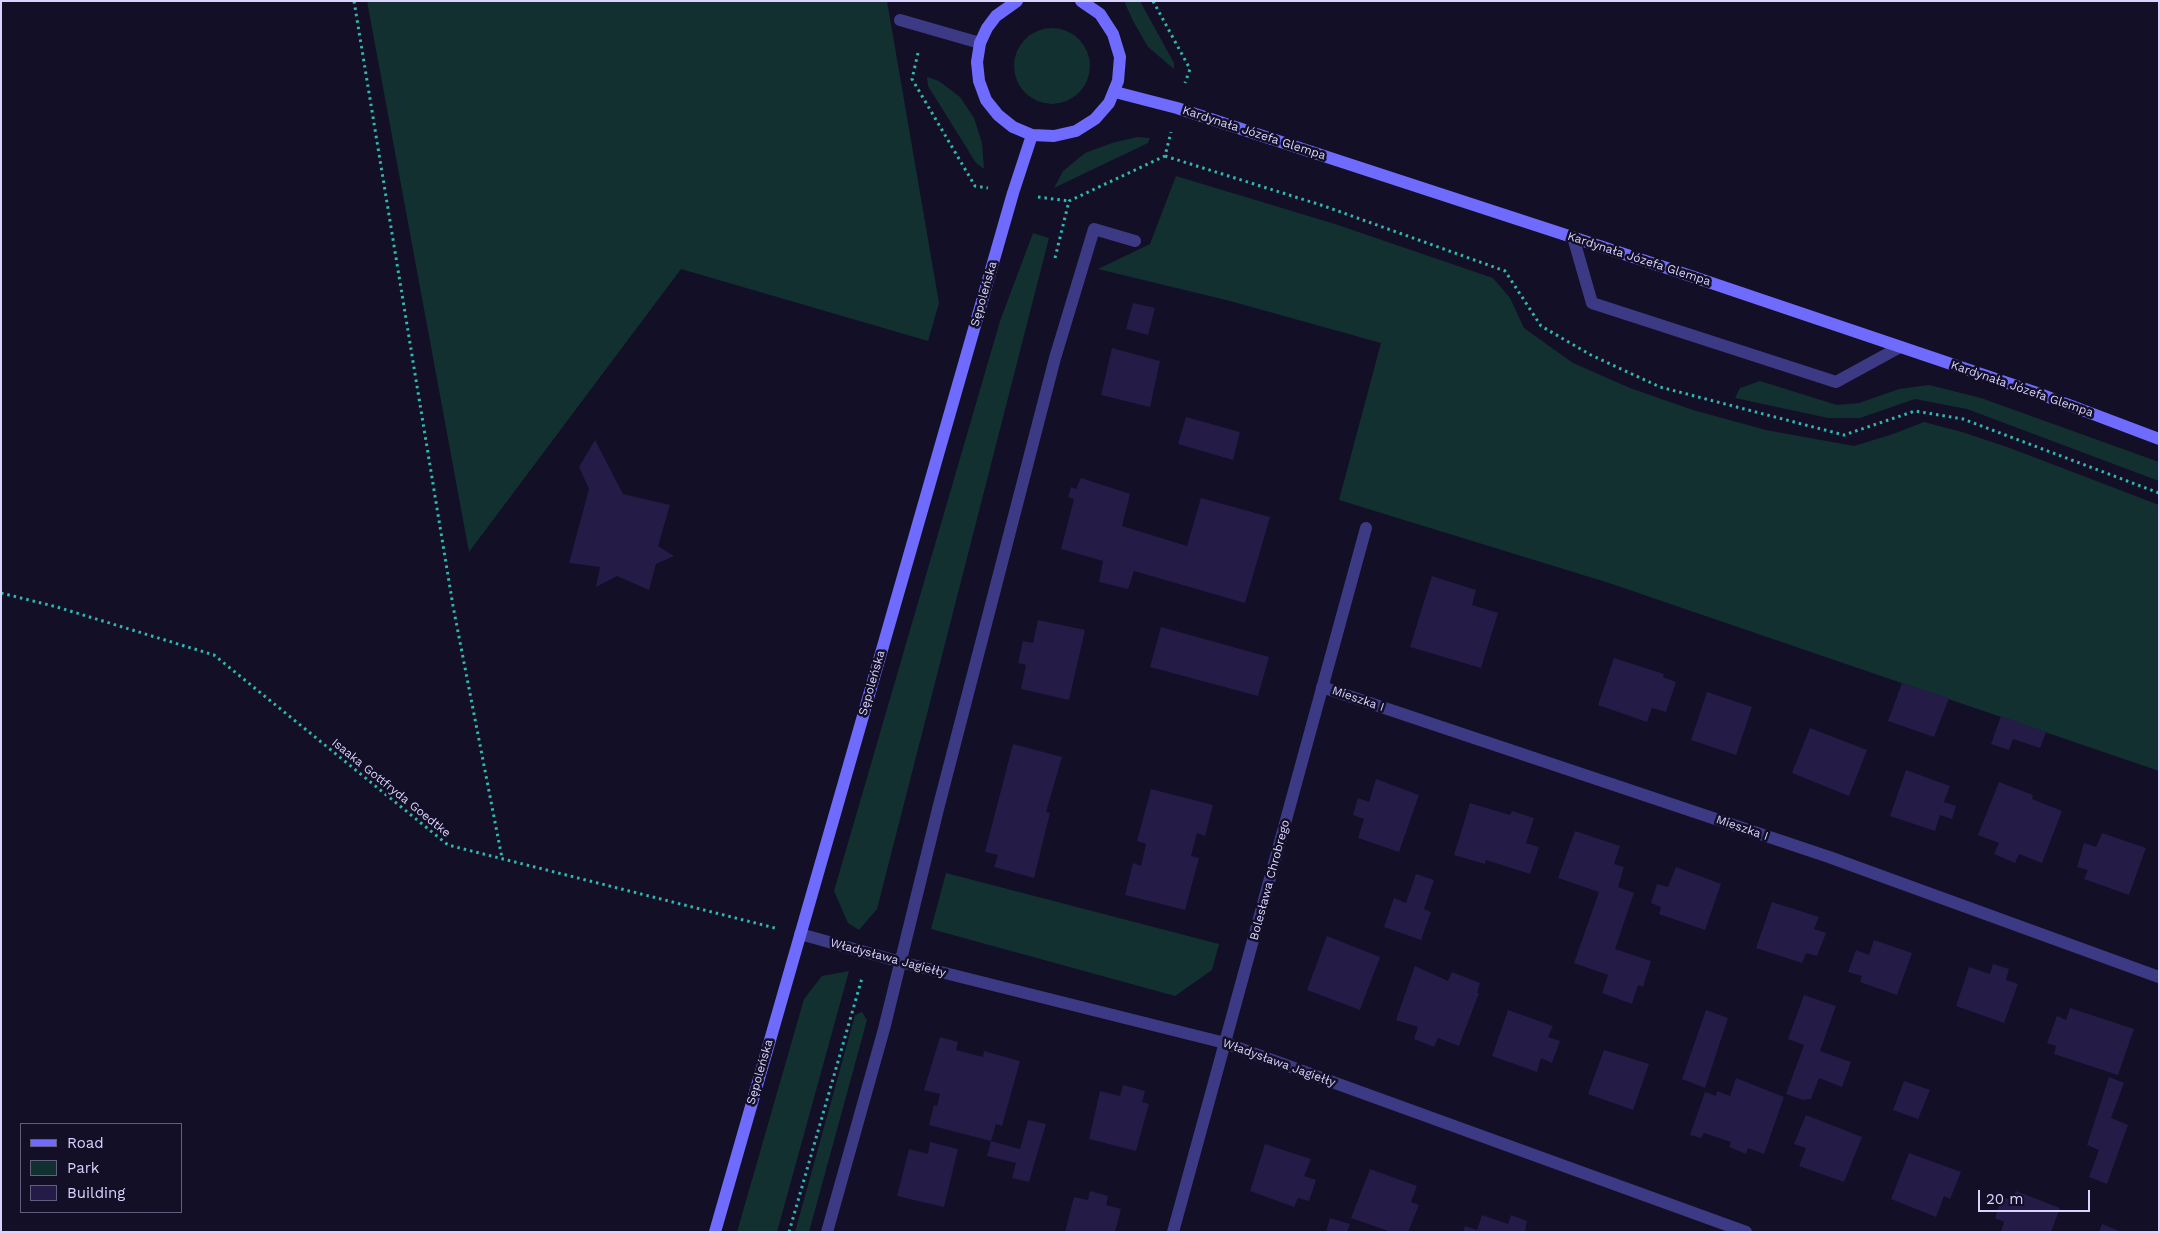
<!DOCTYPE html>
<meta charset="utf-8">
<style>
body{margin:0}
#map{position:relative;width:2160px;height:1233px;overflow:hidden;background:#130f26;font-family:"Work Sans",sans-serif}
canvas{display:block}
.frame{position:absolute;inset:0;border:2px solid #d9d4ff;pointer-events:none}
.legend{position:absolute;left:20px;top:1123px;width:162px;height:90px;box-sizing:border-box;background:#130f26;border:1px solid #625e7d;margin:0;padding:6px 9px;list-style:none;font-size:15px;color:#d9d4ff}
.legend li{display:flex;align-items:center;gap:10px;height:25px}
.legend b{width:25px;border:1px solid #625e7d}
.scale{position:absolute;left:1978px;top:1190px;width:112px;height:22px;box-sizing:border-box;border:2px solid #d9d4ff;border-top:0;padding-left:6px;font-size:15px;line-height:18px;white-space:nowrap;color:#d9d4ff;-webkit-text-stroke:4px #130f26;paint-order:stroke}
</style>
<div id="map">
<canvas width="2160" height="1233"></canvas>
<div class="frame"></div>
<ul class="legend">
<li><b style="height:6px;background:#6f6bff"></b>Road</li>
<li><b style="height:14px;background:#12302f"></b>Park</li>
<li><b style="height:14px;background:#241b47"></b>Building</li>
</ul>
<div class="scale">20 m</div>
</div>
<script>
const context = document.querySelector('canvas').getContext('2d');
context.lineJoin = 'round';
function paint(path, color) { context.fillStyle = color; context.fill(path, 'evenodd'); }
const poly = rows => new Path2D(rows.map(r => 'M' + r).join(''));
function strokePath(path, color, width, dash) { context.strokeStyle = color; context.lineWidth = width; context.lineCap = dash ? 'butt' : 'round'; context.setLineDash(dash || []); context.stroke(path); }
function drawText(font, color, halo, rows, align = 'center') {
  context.font = font + ' "Work Sans",sans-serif'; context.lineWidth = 5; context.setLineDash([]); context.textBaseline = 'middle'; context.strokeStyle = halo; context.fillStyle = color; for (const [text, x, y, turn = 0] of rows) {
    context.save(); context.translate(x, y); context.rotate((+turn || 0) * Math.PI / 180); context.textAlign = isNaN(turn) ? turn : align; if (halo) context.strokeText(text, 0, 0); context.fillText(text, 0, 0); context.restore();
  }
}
paint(poly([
 [367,1,887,1,939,303,928,341,681,269,469,552],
 [1124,1,1140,1,1174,63,1174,69,1148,47,1133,21],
 '1014 66a38 38 0 1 1 76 0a38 38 0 1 1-76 0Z',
 [927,77,939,81,960,97,974,118,982,143,984,169,976,163,928,86],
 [1137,137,1150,138,1148,143,1054,188,1063,171,1085,153,1112,143],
 [1176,176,1335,224,1493,278,1510,298,1524,328,1573,363,1630,388,1693,410,1766,430,1854,446,1893,434,1924,422,1962,432,2010,448,2159,505,2159,771,1609,583,1339,500,1381,343,1230,301,1098,269,1150,244],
 [1033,233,1049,238,877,909,859,930,848,923,834,891,1000,321],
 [1760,381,1837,405,1859,403,1899,389,1929,385,1981,398,2159,462,2159,481,1967,409,1915,399,1860,418,1828,418,1735,398,1740,388],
 [946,873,1219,944,1212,970,1175,996,931,929],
 [849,971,777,1232,737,1232,804,999,822,976],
 [862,1012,867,1020,809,1232,795,1232,855,1015]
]), '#12302f');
paint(poly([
 [1133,303,1155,308,1148,335,1126,329],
 [1112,348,1160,361,1150,407,1101,395],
 [1186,417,1240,432,1233,460,1178,444],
 [595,440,623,494,670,505,658,546,674,556,656,564,649,590,617,576,596,587,600,567,569,563,589,489,579,467],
 [1081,478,1130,494,1122,526,1187,546,1201,498,1270,517,1245,603,1134,571,1128,589,1099,582,1103,561,1061,549,1074,499,1068,497,1071,487,1076,489],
 [1432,576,1476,590,1472,605,1498,613,1481,668,1410,647],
 [1038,620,1085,630,1069,700,1021,689,1026,665,1018,663,1023,641,1033,643],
 [1161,627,1269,657,1258,696,1150,667],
 [1614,658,1664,674,1663,677,1676,682,1666,712,1652,708,1647,722,1598,705],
 [1902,683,1949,698,1934,737,1888,721],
 [1707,692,1752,707,1736,755,1691,740],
 [2001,716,2046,732,2040,748,2013,739,2009,750,1991,744],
 [1810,728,1867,750,1849,796,1792,773],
 [1013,744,1062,757,1046,812,1050,813,1034,878,994,867,998,855,985,852],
 [1906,770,1950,786,1944,802,1956,806,1952,819,1940,815,1935,831,1890,816],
 [1376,779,1419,795,1399,852,1358,838,1364,819,1353,815,1358,798,1369,802],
 [1999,782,2033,795,2032,799,2062,811,2042,863,2019,854,2015,863,1994,854,1999,843,1978,835],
 [1151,789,1213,805,1205,836,1197,833,1191,856,1199,858,1185,910,1125,895,1133,863,1141,866,1146,844,1137,841],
 [1470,803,1510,815,1512,811,1534,818,1526,843,1539,847,1530,874,1486,860,1485,864,1454,855],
 [1575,831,1620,846,1614,864,1624,867,1618,887,1634,893,1615,949,1651,961,1643,987,1638,985,1632,1004,1602,993,1608,975,1574,963,1599,892,1558,878],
 [2102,833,2146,848,2129,895,2084,879,2088,870,2077,867,2084,843,2096,847],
 [1676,867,1721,884,1705,930,1659,914,1661,907,1651,903,1657,884,1668,887],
 [1416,874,1434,880,1424,909,1431,912,1421,940,1384,927,1394,898,1406,903],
 [1772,902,1819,917,1814,929,1826,933,1817,956,1806,953,1802,963,1756,948],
 [1327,936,1380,957,1360,1010,1307,990],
 [1874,940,1912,953,1897,995,1860,982,1862,976,1848,972,1856,950,1869,955],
 [1993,964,2009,969,2006,980,2018,984,2004,1023,1956,1006,1969,967,1990,974],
 [1415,966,1448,981,1452,972,1480,983,1477,993,1479,993,1459,1046,1438,1038,1434,1047,1414,1039,1418,1027,1396,1020],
 [1804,995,1836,1006,1820,1051,1851,1062,1842,1087,1819,1078,1811,1099,1803,1100,1786,1094,1804,1045,1788,1039],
 [2070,1008,2134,1029,2118,1075,2054,1054,2056,1046,2047,1043,2057,1016,2066,1020],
 [1508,1010,1553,1026,1548,1037,1560,1041,1552,1063,1541,1058,1537,1072,1492,1056],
 [1706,1010,1728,1018,1705,1088,1682,1079],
 [940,1037,958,1042,956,1050,983,1057,984,1051,1020,1061,1002,1126,996,1124,991,1141,929,1125,934,1105,937,1106,940,1094,924,1090],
 [1604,1050,1649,1064,1633,1110,1588,1094],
 [2109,1077,2124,1083,2111,1118,2128,1125,2107,1184,2089,1177,2099,1150,2087,1145],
 [1736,1078,1784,1097,1764,1154,1748,1148,1746,1154,1729,1147,1731,1142,1704,1133,1701,1138,1690,1135,1705,1092,1716,1096,1717,1091,1730,1096],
 [1904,1081,1930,1090,1918,1119,1893,1110],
 [1123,1085,1145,1091,1142,1102,1149,1104,1136,1151,1089,1139,1100,1091,1120,1096],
 [1806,1115,1862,1137,1844,1182,1799,1166,1806,1148,1794,1144],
 [1028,1120,1046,1124,1029,1182,1012,1178,1016,1163,987,1156,991,1141,1020,1149],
 [930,1142,958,1149,944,1207,897,1196,909,1149,928,1154],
 [1265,1144,1311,1159,1304,1176,1316,1180,1309,1201,1298,1198,1294,1207,1250,1191],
 [1909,1153,1961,1172,1950,1199,1944,1196,1936,1217,1891,1199],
 [1370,1169,1417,1186,1411,1202,1419,1205,1408,1232,1391,1232,1351,1218],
 [1090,1191,1108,1196,1106,1205,1121,1209,1115,1232,1065,1232,1074,1197,1088,1200],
 [2016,1191,2060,1208,2051,1232,2001,1232,2004,1222,1995,1218,2002,1197,2012,1200],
 [1482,1215,1508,1224,1511,1215,1527,1221,1525,1230,1529,1232,1463,1232,1465,1226,1477,1230],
 [1330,1218,1350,1224,1347,1232,1326,1232],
 [2102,1224,2122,1232,2099,1232]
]), '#241b47');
strokePath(poly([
 [354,1,453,606,502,858],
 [1153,1,1190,69,1185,83],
 [918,53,912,79,975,186,988,188],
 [1165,156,1324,206,1505,271,1541,326,1591,355,1660,387,1844,435,1915,411,1963,419,2159,493],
 [1038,197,1069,201],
 [1055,258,1069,201,1165,156,1171,132],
 [1,593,57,607,214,655,448,845,775,928],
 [789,1232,862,978]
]), '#2fb8b0', 3, [2.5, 4]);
strokePath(poly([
 [900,20,980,43],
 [1573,237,1592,303,1836,382,1900,347]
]), '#3d3a85', 12);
strokePath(poly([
 [1322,687,1829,857,2159,977],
 [800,934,901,962,1225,1043,1746,1232],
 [827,1232,884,1029,938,809,1055,358,1094,229,1135,241],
 [1173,1232,1366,528]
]), '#3d3a85', 12);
strokePath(poly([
 [1017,1,996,16,987,28,980,43,977,62,979,81,986,100,998,115,1013,127,1032,135,1054,136,1076,131,1095,119,1109,103,1118,81,1120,57,1113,34,1100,14,1081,1],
 [1115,92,1177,108,1673,270,2040,394,2159,439],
 [715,1232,1013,193,1032,135]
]), '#6f6bff', 12);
drawText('12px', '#d9d4ff', '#130f26', [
 ["Kardynała Józefa Glempa",1254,133,18],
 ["Kardynała Józefa Glempa",1639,259,18],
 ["Sępoleńska",984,294,-74],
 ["Kardynała Józefa Glempa",2022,389,19],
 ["Sępoleńska",872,683,-74],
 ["Mieszka I",1358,699,19],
 ["Isaaka Gottfryda Goedtke",391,788,39],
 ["Mieszka I",1742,828,19],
 ["Bolesława Chrobrego",1270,880,-75],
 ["Władysława Jagiełły",888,958,15],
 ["Władysława Jagiełły",1279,1063,20],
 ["Sępoleńska",760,1072,-74]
]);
</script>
